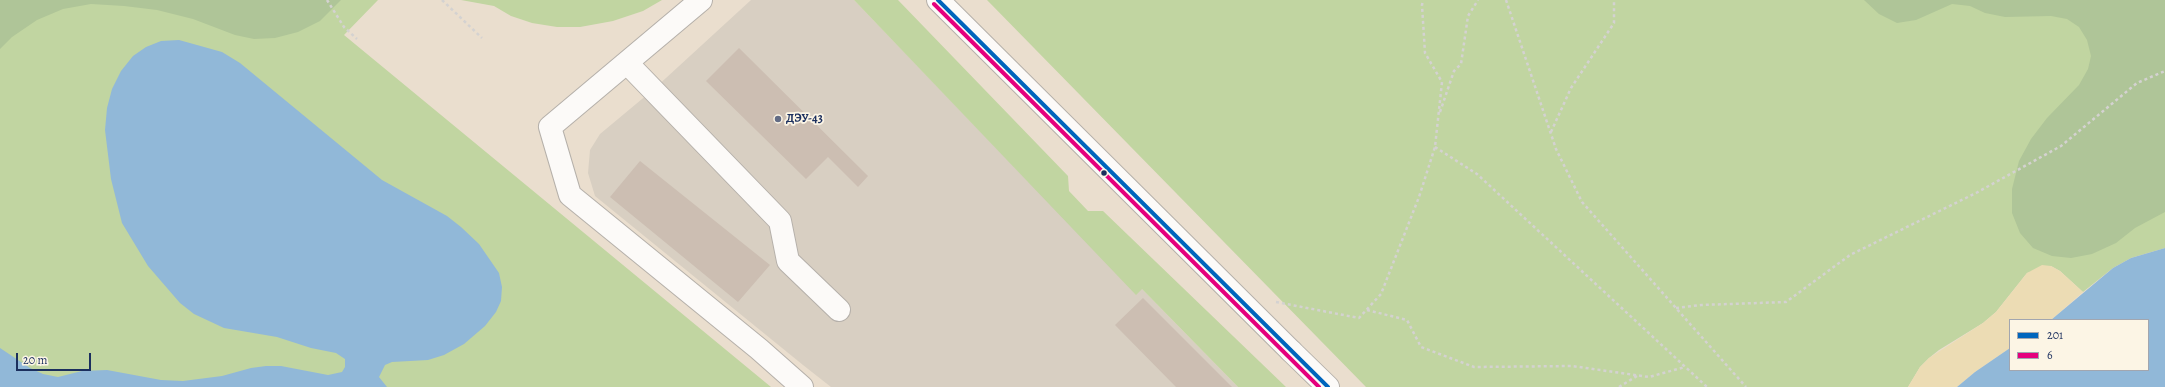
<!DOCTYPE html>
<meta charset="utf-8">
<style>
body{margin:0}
#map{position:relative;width:2165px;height:387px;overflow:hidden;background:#eadece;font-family:Alegreya,serif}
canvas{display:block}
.legend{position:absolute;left:2009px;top:319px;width:140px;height:52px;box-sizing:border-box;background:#fcf5e5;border:1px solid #a2a6af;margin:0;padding:5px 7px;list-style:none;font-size:12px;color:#1b2f5e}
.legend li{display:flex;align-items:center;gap:8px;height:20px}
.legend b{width:20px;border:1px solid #a2a6af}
.scale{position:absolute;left:16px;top:353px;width:75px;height:18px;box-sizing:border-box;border:2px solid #1b2f5e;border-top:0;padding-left:5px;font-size:12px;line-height:14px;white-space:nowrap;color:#1b2f5e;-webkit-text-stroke:3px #fcf5e5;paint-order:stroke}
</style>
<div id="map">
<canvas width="2165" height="387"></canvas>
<ul class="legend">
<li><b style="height:5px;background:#0065bd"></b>201</li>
<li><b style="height:5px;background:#e5007d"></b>6</li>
</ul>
<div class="scale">20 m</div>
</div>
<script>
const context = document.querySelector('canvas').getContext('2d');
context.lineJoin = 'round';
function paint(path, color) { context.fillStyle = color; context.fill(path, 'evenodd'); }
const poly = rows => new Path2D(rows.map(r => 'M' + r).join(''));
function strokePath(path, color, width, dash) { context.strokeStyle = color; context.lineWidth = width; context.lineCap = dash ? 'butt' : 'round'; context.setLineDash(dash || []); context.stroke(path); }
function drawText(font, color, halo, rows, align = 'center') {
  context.font = font + ' Alegreya,serif'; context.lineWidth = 3.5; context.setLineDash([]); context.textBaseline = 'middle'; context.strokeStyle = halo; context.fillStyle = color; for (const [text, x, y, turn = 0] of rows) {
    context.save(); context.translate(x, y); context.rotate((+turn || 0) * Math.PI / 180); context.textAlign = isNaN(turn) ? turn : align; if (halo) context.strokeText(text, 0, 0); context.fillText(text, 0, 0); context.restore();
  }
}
paint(poly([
 [751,0,854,0,1035,188,1142,289,1238,387,831,387,803,365,595,196,588,173,590,150,600,134,654,89]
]), '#d8cfc2');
paint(poly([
 [0,0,378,0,344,35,771,387,0,387],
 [461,0,662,0,643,11,613,21,580,27,557,27,532,23,511,16,494,6],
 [854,0,898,0,1068,176,1069,191,1088,211,1103,211,1286,387,1238,387,1142,289,1136,295],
 [987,0,2165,0,2165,248,2131,258,2113,268,2083,292,2060,271,2051,266,2027,273,1996,312,1983,323,1939,350,1929,358,1920,367,1908,387,1366,387]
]), '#c1d5a1');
paint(poly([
 [0,0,341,0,320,21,298,32,275,38,254,39,235,35,193,19,157,10,124,6,91,4,63,9,37,20,12,37,0,49],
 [1864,0,2165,0,2165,212,2135,228,2116,243,2092,254,2071,258,2052,256,2033,248,2020,233,2012,213,2012,189,2019,161,2031,139,2047,118,2079,85,2088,69,2091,56,2087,40,2079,27,2067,19,2051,16,2005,17,1985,13,1970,6,1952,4,1916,20,1897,23,1879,14]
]), '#afc598');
paint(poly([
 [2042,265,2051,266,2060,271,2083,292,2051,320,2010,320,2010,348,1975,372,1957,387,1908,387,1920,367,1929,358,1983,323,1996,312,2027,273]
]), '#ecdcb4');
paint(poly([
 [179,40,222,52,240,63,382,180,447,216,461,227,479,244,499,273,502,287,501,301,496,312,485,326,464,344,444,355,428,360,392,362,385,365,379,377,387,387,0,387,0,348,30,368,43,374,58,377,82,371,107,370,161,380,183,381,222,376,251,368,266,366,281,366,328,375,342,372,345,367,345,359,336,353,311,348,277,337,224,328,194,314,180,303,148,266,122,223,111,179,105,130,107,108,112,89,121,71,133,56,146,47,161,41],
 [2165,248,2165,387,1957,387,1975,372,2010,348,2010,370,2148,370,2148,320,2051,320,2113,268,2131,258]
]), '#91b8d8');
paint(poly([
 [739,48,868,176,858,187,828,157,806,179,706,81],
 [640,161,770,265,738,302,610,197],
 [1143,298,1232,387,1176,387,1115,325]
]), '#ccbeb2');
const minor = poly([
 [701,0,550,127,570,195,759,349,802,387],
 [938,0,1291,351],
 [627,63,780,221,788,261,839,310]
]);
const major = poly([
 [1291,351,1328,387]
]);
strokePath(minor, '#b5b0aa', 24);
strokePath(major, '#b5b0aa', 24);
strokePath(poly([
 [327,0,344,27,357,39],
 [442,0,482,38],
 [1506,0,1556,149,1582,202,1746,387],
 [1440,112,1454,71,1461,64,1468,16,1478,0],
 [1551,132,1571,88,1614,23,1614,0],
 [1435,147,1477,174,1707,387],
 [1276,302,1359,318,1381,294,1419,197,1435,147,1442,82,1425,53,1422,5,1423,0],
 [1676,308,1701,305,1786,302,1850,255,1976,193,2061,146,2137,83,2165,71],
 [1367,310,1407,320,1421,347,1474,367,1572,366,1649,377,1685,367],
 [1619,387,1637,376]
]), '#d4d2d1', 2.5, [3, 3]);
strokePath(minor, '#fcfaf8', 22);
strokePath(major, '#fcfaf8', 22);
strokePath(poly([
 [938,0,1328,387]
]), '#0065bd', 4);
strokePath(poly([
 [934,4,1319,387]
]), '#e5007d', 4);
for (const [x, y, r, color] of [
 [778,119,4,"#636c85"],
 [1104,173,3.5,"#1b2f5e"]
]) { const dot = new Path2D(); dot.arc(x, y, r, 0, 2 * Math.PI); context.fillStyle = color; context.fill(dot); strokePath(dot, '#fcf5e5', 1.5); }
drawText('bold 12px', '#1b2f5e', '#fcf5e5', [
 ["ДЭУ-43",786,119]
], 'left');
</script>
